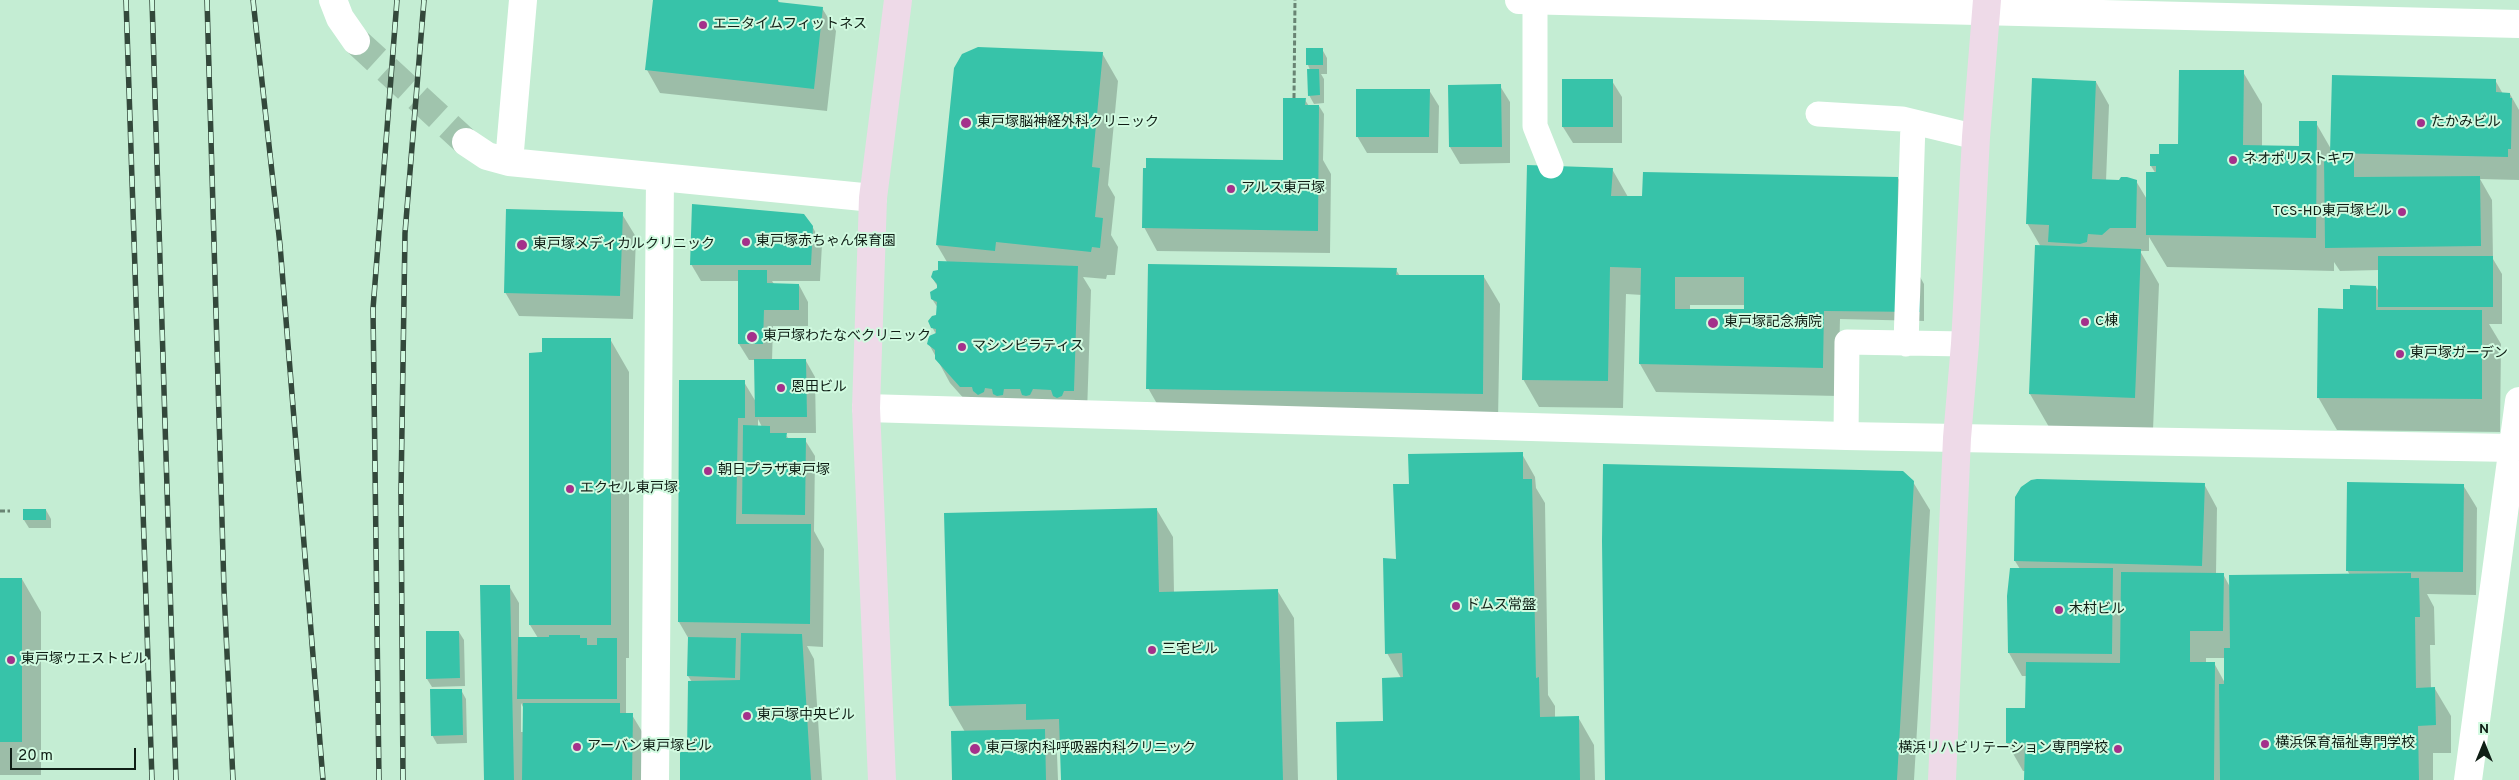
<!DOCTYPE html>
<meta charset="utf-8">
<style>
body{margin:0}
#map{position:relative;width:2519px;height:780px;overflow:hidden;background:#c4edd3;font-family:Overpass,sans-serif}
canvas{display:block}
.north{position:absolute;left:2459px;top:720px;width:50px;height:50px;-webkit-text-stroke:4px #d1fae0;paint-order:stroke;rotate:0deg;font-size:14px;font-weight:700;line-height:20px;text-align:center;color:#0f1e15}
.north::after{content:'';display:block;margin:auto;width:18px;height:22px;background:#0f1e15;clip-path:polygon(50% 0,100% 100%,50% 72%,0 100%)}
.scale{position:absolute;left:10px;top:748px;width:126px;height:22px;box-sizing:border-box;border:2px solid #0f1e15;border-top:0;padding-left:6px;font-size:15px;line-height:18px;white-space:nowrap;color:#0f1e15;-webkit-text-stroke:4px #d1fae0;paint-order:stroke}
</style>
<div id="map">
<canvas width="2519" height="780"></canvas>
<div class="north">N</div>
<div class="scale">20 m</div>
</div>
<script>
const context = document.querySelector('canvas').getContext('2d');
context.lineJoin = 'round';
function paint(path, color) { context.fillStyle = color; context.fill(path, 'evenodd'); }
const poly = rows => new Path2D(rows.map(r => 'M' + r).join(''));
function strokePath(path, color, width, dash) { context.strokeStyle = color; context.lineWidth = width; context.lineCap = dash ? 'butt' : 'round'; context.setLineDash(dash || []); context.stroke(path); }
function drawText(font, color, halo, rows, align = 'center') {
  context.font = font + ' Overpass,"Noto Sans JP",sans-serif'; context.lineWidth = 4; context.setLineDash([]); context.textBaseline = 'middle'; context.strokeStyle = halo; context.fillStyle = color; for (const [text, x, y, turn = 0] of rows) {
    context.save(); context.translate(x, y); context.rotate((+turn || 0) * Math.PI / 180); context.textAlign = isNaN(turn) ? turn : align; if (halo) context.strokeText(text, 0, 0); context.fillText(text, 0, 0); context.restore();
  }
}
paint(poly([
 [654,0,778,0,780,3,822,8,836,31,827,111,660,93,647,70],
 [1308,49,1322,49,1327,58,1327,74,1321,74,1324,79,1324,103,1314,104,1309,95,1310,70,1308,65],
 [1102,53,1118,81,1108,185,1115,197,1111,235,1118,247,1115,275,1107,275,1106,279,1083,277,1091,290,1087,414,974,410,950,383,930,346,930,337,936,334,932,327,938,316,938,308,932,299,939,289,932,277,947,262,937,245],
 [2243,72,2262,104,2262,147,2300,147,2316,123,2331,149,2495,80,2503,94,2510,94,2519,110,2519,180,2480,179,2492,200,2493,259,2502,274,2502,324,2489,324,2501,344,2500,432,2337,430,2318,397,2345,310,2376,287,2379,292,2379,270,2340,271,2334,262,2334,271,2167,267,2149,237,2149,251,2140,251,2159,284,2153,430,2049,427,2030,394,2041,247,2027,223,2096,82,2109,105,2106,181,2136,181,2148,201,2156,174,2151,166,2160,155,2180,145],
 [1612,81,1622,97,1622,143,1573,143,1563,127],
 [1500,86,1510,102,1510,163,1460,164,1450,147],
 [1429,90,1439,106,1438,153,1367,153,1357,136],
 [1305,100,1309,106,1319,106,1324,114,1323,160,1331,174,1330,253,1157,251,1144,227,1284,161],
 [1612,169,1628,197,1898,178,1914,206,1919,275,1924,284,1924,321,1840,319,1838,396,1656,392,1640,364,1642,295,1626,294,1623,408,1539,407,1523,379],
 [1690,305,1745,305,1745,310,1690,310],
 [622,214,636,237,633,319,519,316,505,292],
 [812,226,822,244,820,281,772,281,774,284,799,285,808,302,808,326,773,326,772,361,806,361,815,377,816,433,785,433,789,440,805,440,815,456,814,531,824,549,823,647,807,646,814,659,822,780,681,780,688,754,692,682,688,676,690,641,679,622,744,382,756,402,756,360,749,360,739,344,739,281,701,281,691,264],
 [758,419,762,427,758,427],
 [1396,270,1400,276,1484,277,1500,304,1498,421,1164,416,1148,388],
 [610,339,629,372,629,658,626,658,626,715,632,715,646,738,645,780,485,780,509,586,519,603,519,638,538,638,530,625,543,353],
 [521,703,524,709,524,732,521,732],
 [1522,454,1535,477,1536,488,1545,503,1548,695,1555,706,1555,718,1578,717,1594,745,1595,780,1339,780,1384,722,1401,678,1387,653,1384,559,1397,559,1410,485],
 [1913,482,1930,510,1914,780,1606,780],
 [2204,484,2217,508,2216,574,2223,574,2230,587,2350,575,2347,570,2463,485,2477,508,2476,595,2427,594,2434,607,2435,645,2430,645,2431,689,2435,689,2451,716,2451,753,2433,753,2433,780,2026,780,2026,771,2023,771,2007,743,2007,710,2027,710,2027,676,2022,676,2009,653,2020,569,2015,561,2016,498],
 [2206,658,2225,658,2225,683,2214,663,2206,663],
 [46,510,51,519,51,528,29,528,24,520],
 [1157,510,1173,537,1174,593,1277,590,1294,618,1298,780,1062,780,1061,747,1053,747,1057,754,1058,780,953,780,965,732,950,706],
 [0,579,22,579,41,612,41,775,0,775],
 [459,632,464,640,465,686,432,687,427,679],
 [461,690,466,699,467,743,437,744,432,735]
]), '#0003');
paint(poly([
 [653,0,778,0,778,2,823,7,814,89,645,70],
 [978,47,1103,52,1092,167,1100,168,1095,217,1103,218,1100,248,1092,247,1091,252,996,242,995,251,936,245,954,68,962,54],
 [1306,48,1323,48,1323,65,1306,65],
 [1307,69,1319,69,1320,95,1308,96],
 [2179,70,2244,70,2243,145,2299,146,2299,121,2317,121,2316,238,2146,235,2146,172,2156,172,2156,166,2150,166,2150,154,2159,154,2159,144,2178,144],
 [2332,75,2496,79,2496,92,2510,93,2510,98,2512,98,2511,149,2508,149,2508,157,2330,153],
 [2032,78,2096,81,2092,179,2119,180,2121,177,2127,177,2137,180,2136,228,2110,228,2102,235,2088,234,2087,242,2080,244,2048,242,2049,225,2026,224],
 [1562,79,1613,79,1613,127,1562,127],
 [1501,84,1502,147,1449,147,1448,85],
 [1356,89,1430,89,1429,137,1356,137],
 [1283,98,1306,98,1305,105,1319,105,1318,231,1142,228,1143,168,1146,168,1146,158,1283,160],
 [2354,156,2354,177,2480,176,2481,246,2325,248,2324,157],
 [1527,165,1613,168,1611,196,1642,196,1643,172,1898,177,1897,273,1920,274,1920,312,1824,311,1823,368,1639,364,1641,268,1610,267,1608,381,1522,380],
 [1675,277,1744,277,1744,309,1675,309],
 [692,204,804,214,813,226,811,265,690,265],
 [506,209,623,212,620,296,504,293],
 [2035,245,2141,249,2135,398,2029,394],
 [2378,256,2493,256,2493,307,2378,307],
 [938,261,1078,266,1074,391,1064,391,1062,396,1057,398,1053,396,1051,390,1033,389,1030,395,1026,396,1022,395,1020,389,1004,389,1003,395,997,396,993,394,992,389,985,388,984,392,978,395,973,391,972,387,960,387,935,359,935,350,927,344,929,336,936,333,936,329,931,328,928,321,932,316,936,315,937,302,931,299,930,292,937,288,937,284,931,277,933,271,938,270],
 [1148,264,1397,268,1396,275,1484,275,1483,394,1146,389],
 [738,270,767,270,767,283,799,284,799,310,764,310,763,344,738,344],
 [2350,285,2376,286,2376,310,2482,310,2482,399,2317,398,2318,308,2343,309,2343,289,2350,289],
 [542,338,611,338,611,625,529,625,529,353,542,352],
 [754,359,806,359,807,417,755,417],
 [679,380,745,380,745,418,738,418,736,524,811,524,810,624,678,622],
 [743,425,770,426,770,433,787,433,786,438,806,438,805,515,742,514],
 [1523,452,1523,479,1532,479,1536,678,1539,677,1540,717,1579,716,1580,780,1337,780,1336,722,1383,721,1382,678,1403,677,1402,653,1385,654,1383,558,1396,559,1393,484,1409,484,1408,454],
 [1603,464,1903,471,1914,481,1897,780,1605,780,1602,541],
 [2037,479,2205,483,2202,566,2014,561,2015,497,2021,487,2031,480],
 [2347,482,2464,484,2463,572,2346,571],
 [1157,508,1159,592,1278,589,1283,780,1061,780,1059,719,1026,720,1026,704,949,706,944,513],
 [23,509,46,509,46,520,23,520],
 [2010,568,2113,568,2112,654,2008,653,2007,596],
 [2121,572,2224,573,2223,631,2190,631,2190,662,2215,662,2214,780,2024,780,2025,743,2006,743,2006,708,2025,708,2026,662,2120,663],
 [2411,573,2411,578,2419,578,2420,617,2415,617,2416,688,2435,687,2436,725,2418,726,2419,780,2220,780,2219,684,2224,684,2224,648,2230,648,2229,575],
 [0,578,22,578,22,742,0,742],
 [480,585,510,585,514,780,484,780],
 [426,631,459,631,460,678,426,679],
 [741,633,802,634,811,780,680,780,680,752,687,752,688,681,740,680],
 [549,635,580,635,580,638,587,638,587,645,597,645,597,638,617,638,617,699,517,699,518,637,549,637],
 [688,637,736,638,735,678,687,676],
 [430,689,462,689,463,735,431,736],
 [523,703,620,703,620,713,633,713,632,780,522,780],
 [1045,729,1046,780,952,780,951,731]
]), '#37c3a9');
strokePath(poly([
 [356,41,466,142]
]), '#a0c4ad', 28, [28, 14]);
strokePath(poly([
 [1294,98,1295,0],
 [0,511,10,511]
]), '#698473', 3, [5, 2.5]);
strokePath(poly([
 [1535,0,1535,126,1551,166],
 [1818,114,1902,119,1976,137],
 [1906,344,1913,123],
 [1846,436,1847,342,1965,344]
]), '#fff', 25);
strokePath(poly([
 [333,0,340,18,356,41],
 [1519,0,2519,24],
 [466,142,487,156,509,162,873,198],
 [509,162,523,0],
 [866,408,1846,436,2513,448],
 [655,780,660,177],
 [2468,780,2519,401]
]), '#fff', 28);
strokePath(poly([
 [882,780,866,408,873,198,898,0],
 [1942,780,1957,438,1965,344,1976,137,1987,0]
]), '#eedae8', 28);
const rail = poly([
 [126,0,152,780],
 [152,0,176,780],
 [207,0,224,590,233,780],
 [253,0,280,245,323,780],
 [379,780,373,309,397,0],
 [403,780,401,492,405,233,424,0]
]);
strokePath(rail, '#33483b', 5.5);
strokePath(rail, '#d1fae0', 4, [11]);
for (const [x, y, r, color] of [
 [703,25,5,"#a4318b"],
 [966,123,6,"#a4318b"],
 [2421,123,5,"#a4318b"],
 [2233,160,5,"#a4318b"],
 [1231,189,5,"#a4318b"],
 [2402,212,5,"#a4318b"],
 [746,242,5,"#a4318b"],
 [522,245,6,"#a4318b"],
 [2085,322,5,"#a4318b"],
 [1713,323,6,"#a4318b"],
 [752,337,6,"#a4318b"],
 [962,347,5,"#a4318b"],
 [2400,354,5,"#a4318b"],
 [781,388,5,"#a4318b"],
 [708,471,5,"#a4318b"],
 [570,489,5,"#a4318b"],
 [1456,606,5,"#a4318b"],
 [2059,610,5,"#a4318b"],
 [1152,650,5,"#a4318b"],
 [11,660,5,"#a4318b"],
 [747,716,5,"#a4318b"],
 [2265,744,5,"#a4318b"],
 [577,747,5,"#a4318b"],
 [975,749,6,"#a4318b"],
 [2118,749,5,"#a4318b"]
]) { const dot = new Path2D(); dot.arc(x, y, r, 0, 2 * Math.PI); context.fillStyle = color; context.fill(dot); strokePath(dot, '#d1fae0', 2); }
drawText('14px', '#0f1e15', '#d1fae0', [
 ["エニタイムフィットネス",713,25],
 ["東戸塚脳神経外科クリニック",977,123],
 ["たかみビル",2431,123],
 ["ネオポリストキワ",2243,160],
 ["アルス東戸塚",1241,189],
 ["TCS-HD東戸塚ビル",2392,212,"right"],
 ["東戸塚赤ちゃん保育園",756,242],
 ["東戸塚メディカルクリニック",533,245],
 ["C棟",2095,322],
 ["東戸塚記念病院",1724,323],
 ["東戸塚わたなべクリニック",763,337],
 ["マシンピラティス",972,347],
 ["東戸塚ガーデン",2410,354],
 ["恩田ビル",791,388],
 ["朝日プラザ東戸塚",718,471],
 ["エクセル東戸塚",580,489],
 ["ドムス常盤",1466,606],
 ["木村ビル",2069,610],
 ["三宅ビル",1162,650],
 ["東戸塚ウエストビル",21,660],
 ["東戸塚中央ビル",757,716],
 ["横浜保育福祉専門学校",2275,744],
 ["アーバン東戸塚ビル",587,747],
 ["東戸塚内科呼吸器内科クリニック",986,749],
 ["横浜リハビリテーション専門学校",2108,749,"right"]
], 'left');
</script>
